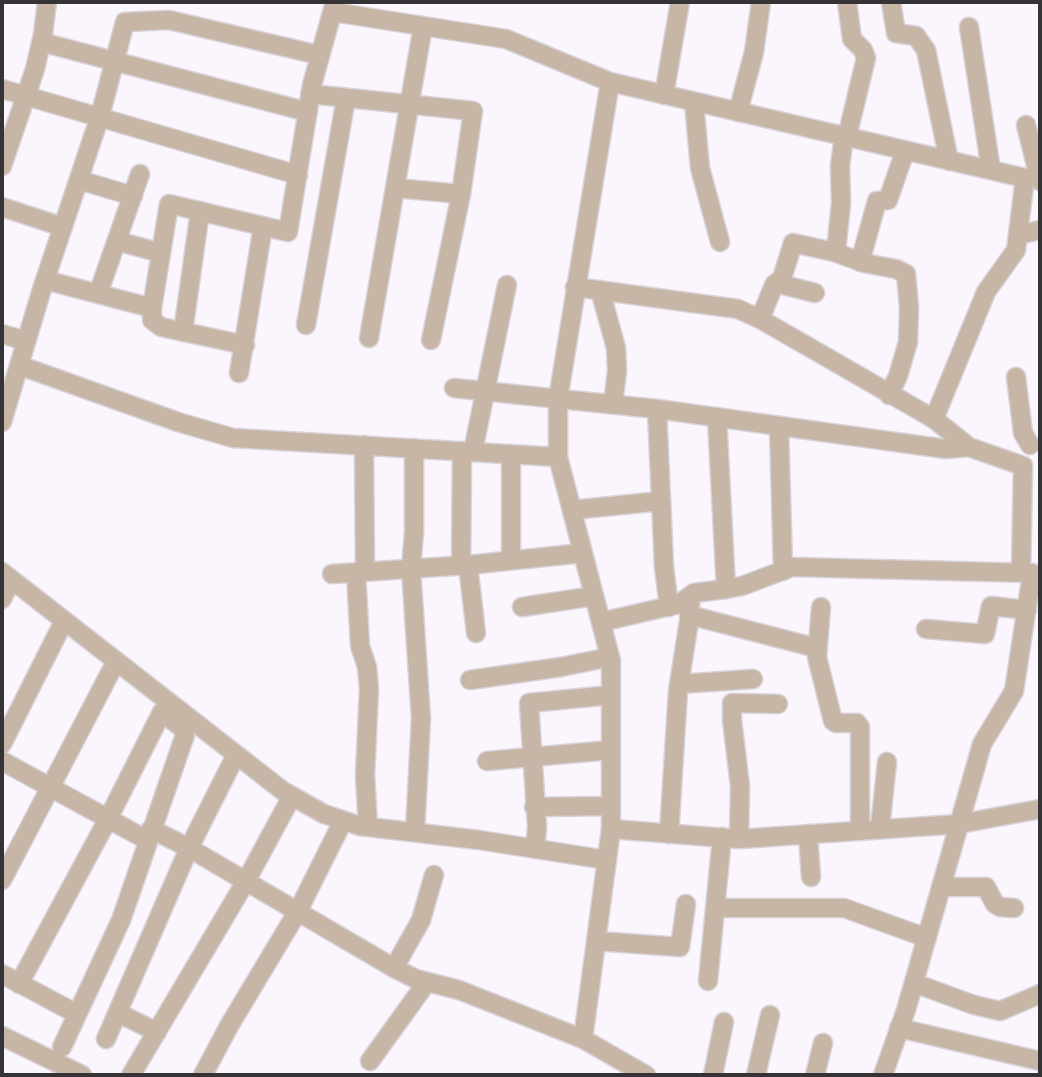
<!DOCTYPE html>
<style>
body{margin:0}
#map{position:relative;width:1042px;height:1077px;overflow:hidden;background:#fbf6fd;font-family:Lato,sans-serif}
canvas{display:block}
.frame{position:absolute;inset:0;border:4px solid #353335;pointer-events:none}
</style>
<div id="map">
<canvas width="1042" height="1077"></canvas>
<div class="frame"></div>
</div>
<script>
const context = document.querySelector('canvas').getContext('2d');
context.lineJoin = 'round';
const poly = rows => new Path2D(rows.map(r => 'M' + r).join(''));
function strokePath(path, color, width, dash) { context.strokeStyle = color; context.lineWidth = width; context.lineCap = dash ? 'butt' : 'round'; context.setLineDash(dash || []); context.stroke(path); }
const minor = poly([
 [847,2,852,39,863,50,866,58,847,137],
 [891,2,896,33,916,36,926,50,949,161],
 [333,12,506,39,610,82,558,399,558,457,611,661,611,829],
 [969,27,991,170],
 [41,42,308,112],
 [610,82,1025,178,1039,176],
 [2,89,298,175],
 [310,94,473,111,461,194,431,340],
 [664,95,680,2],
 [694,102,700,168,720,242],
 [738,112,754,52,761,2],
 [1026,125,1040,181],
 [2,166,35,69,43,34,47,2],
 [79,180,133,196],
 [395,188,461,194],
 [2,207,63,227],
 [1018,235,1040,230],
 [117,241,161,253],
 [836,252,841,203,840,166,844,136],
 [860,262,877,201,888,200,905,151],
 [45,280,152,308],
 [776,283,815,293],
 [575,287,738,309,760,319,934,419],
 [600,290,616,348,617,371,613,404],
 [98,294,140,174],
 [760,319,774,285,782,278,793,243,834,252,864,263,896,269,906,274,909,307,908,342,898,376,889,395],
 [306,325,346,98],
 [183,332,200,211],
 [2,334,26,341],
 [369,338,423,26],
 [245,345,161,327,152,320,152,308,169,204,288,232,312,85,335,2],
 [21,366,178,422,233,438,558,457],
 [239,373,263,226],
 [1016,377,1023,433,1030,445],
 [454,388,657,409,946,449,969,447,934,419,986,292,1016,250,1025,178],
 [657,409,664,567,669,607],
 [717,417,726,589,742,586,792,567,1032,573,1014,691,982,744,906,1010,883,1075],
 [2,422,42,289,100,116,125,22,169,20,319,55],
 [779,426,783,571],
 [364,445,365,572],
 [969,447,1023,466,1021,572],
 [414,448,414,532,411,569,421,718,415,832],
 [473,451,507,285],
 [511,454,511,560],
 [572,510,661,501],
 [461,565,462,451],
 [468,565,476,633],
 [2,572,283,791,324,814,360,826,479,840,607,860],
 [356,572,360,646,367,667,369,689,365,775,368,827],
 [332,574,468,565,583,553],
 [2,599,8,586],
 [522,607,594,596],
 [821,607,817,657,833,721,836,723,857,723,860,727,860,831],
 [689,615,817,648],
 [601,622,679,604,694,593,726,589],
 [926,629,985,634,991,606,1027,610],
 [470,680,561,667,610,657],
 [680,684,753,679],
 [2,744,60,629],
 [2,761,147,840],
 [487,761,611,750],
 [534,807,611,806],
 [151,829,189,848,394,968,416,979,459,990,583,1039],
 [880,829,887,762],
 [669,834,678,691,689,621,691,595],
 [808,834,811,877],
 [739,839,740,786,732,720,732,703,778,704],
 [535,849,537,827,529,703,611,695],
 [2,880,111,671],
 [941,887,986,887,995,904,1000,907,1014,908],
 [716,908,844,908,927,938],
 [596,941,680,947,686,904],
 [394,968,421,920,434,875],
 [2,974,77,1014],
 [708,981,722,837],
 [914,983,974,1005,1000,1011,1040,994],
 [19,984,108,819,162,712],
 [118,1013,157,1032],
 [899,1028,1040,1061],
 [2,1036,82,1075],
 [106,1039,189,848,236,755],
 [62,1047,121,920,185,735,182,728,164,714],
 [370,1061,427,982],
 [131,1075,246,881,292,796],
 [203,1075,229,1026,298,911,343,821],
 [646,1075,583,1039,611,829,739,839,959,824,1040,809],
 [713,1075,724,1022],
 [756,1075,770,1015],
 [815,1075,823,1043]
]);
strokePath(minor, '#d7d3d9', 21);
strokePath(minor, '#c7b5a5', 18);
</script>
